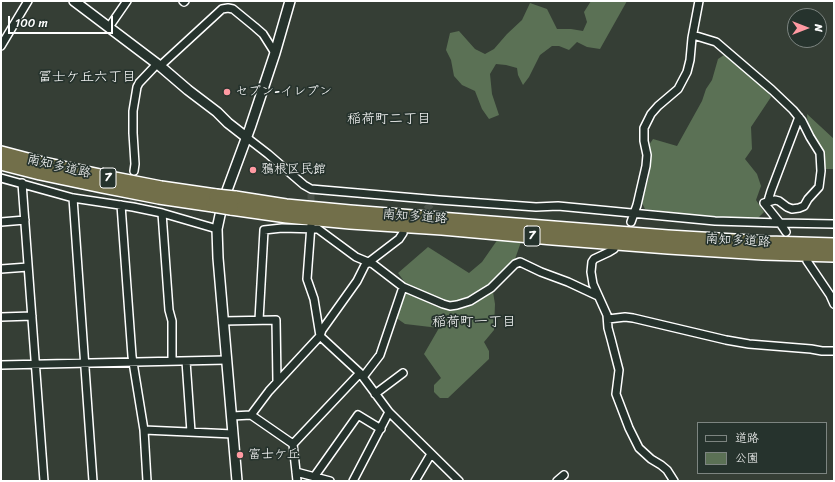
<!DOCTYPE html>
<meta charset="utf-8">
<style>
body{margin:0}
#map{position:relative;width:835px;height:482px;overflow:hidden;background:#353e35;font-family:Sriracha,"Klee One",sans-serif}
canvas{display:block}
.frame{position:absolute;inset:0;border:2px solid #fff;pointer-events:none}
.legend{position:absolute;left:697px;top:422px;width:130px;height:52px;box-sizing:border-box;background:#26332d;border:1px solid #7d8581;margin:0;padding:5px 7px;list-style:none;font-size:12px;color:#fff}
.legend li{display:flex;align-items:center;gap:8px;height:20px}
.legend b{width:20px;border:1px solid #7d8581}
.north{position:absolute;left:787px;top:8px;width:40px;height:40px;box-sizing:border-box;background:#26332d;border:1px solid #7d8581;border-radius:50%;rotate:90deg;font-size:11px;font-weight:700;line-height:16px;text-align:center;color:#fff}
.north::after{content:'';display:block;margin:auto;width:14px;height:18px;background:#ff9aa2;clip-path:polygon(50% 0,100% 100%,50% 72%,0 100%)}
.scale{position:absolute;left:8px;top:16px;width:105px;height:18px;box-sizing:border-box;border:2px solid #fff;border-top:0;padding-left:5px;font-size:12px;line-height:14px;white-space:nowrap;color:#fff;-webkit-text-stroke:3px #26332d;paint-order:stroke}
</style>
<div id="map">
<canvas width="835" height="482"></canvas>
<div class="frame"></div>
<ul class="legend">
<li><b style="height:5px;background:#26332d"></b>道路</li>
<li><b style="height:11px;background:#5b7155"></b>公園</li>
</ul>
<div class="north">N</div>
<div class="scale">100 m</div>
</div>
<script>
const context = document.querySelector('canvas').getContext('2d');
context.lineJoin = 'round';
function paint(path, color) { context.fillStyle = color; context.fill(path, 'evenodd'); }
const poly = rows => new Path2D(rows.map(r => 'M' + r).join(''));
function strokePath(path, color, width, dash) { context.strokeStyle = color; context.lineWidth = width; context.lineCap = dash ? 'butt' : 'round'; context.setLineDash(dash || []); context.stroke(path); }
function drawText(font, color, halo, rows, align = 'center') {
  context.font = font + ' Sriracha,"Klee One",sans-serif'; context.lineWidth = 3.5; context.setLineDash([]); context.textBaseline = 'middle'; context.strokeStyle = halo; context.fillStyle = color; for (const [text, x, y, turn = 0] of rows) {
    context.save(); context.translate(x, y); context.rotate((+turn || 0) * Math.PI / 180); context.textAlign = isNaN(turn) ? turn : align; if (halo) context.strokeText(text, 0, 0); context.fillText(text, 0, 0); context.restore();
  }
}
paint(poly([
 [591,1,627,1,600,49,587,47,577,42,569,50,559,46,552,46,540,55,529,77,523,85,518,75,517,68,506,65,496,64,490,74,492,94,499,115,489,119,482,109,475,91,462,85,454,76,451,60,446,50,450,33,459,31,475,49,485,54,494,49,507,34,522,20,530,3,547,9,557,29,571,29,583,31,587,22,584,12],
 [724,55,744,70,765,88,771,97,751,127,752,149,745,159,757,174,761,186,756,200,764,212,758,218,704,217,645,209,642,203,649,176,649,145,653,139,677,146,702,101,706,89,712,80,718,59],
 [807,114,834,139,834,169,824,169,824,154,808,127],
 [498,239,521,242,515,259,488,287,493,292,495,304,494,330,484,342,489,351,489,359,448,398,440,398,434,392,434,385,441,378,424,354,439,328,405,324,395,317,406,284,398,273,428,247,469,273,482,262]
]), '#5b7155');
strokePath(poly([
 [311,194,311,210],
 [133,207,134,171],
 [419,217,435,200]
]), '#495149', 7, [7, 3.5]);
const minor = poly([
 [183,1,184,2,185,1],
 [109,27,127,1],
 [693,35,716,42,772,90,793,110,802,121,810,137,820,153,821,171,819,187,808,199,804,206,799,208,792,209,787,207,779,201,775,200,764,203,780,223,834,224],
 [1,46,28,1],
 [160,66,222,9,228,8,233,9,255,27,263,34,275,53],
 [246,137,268,154,304,185,311,189,439,200,536,207,558,206,715,221,780,223,786,232],
 [134,171,135,164,133,133,133,111,137,87,139,83,157,64],
 [1,178,73,198,133,207,162,213,217,229],
 [22,183,44,481],
 [73,198,93,481],
 [768,201,771,191,799,117],
 [121,205,132,356,144,430,147,481],
 [162,213,169,310,172,321,172,361],
 [1,222,25,220],
 [631,222,637,205,646,166,647,155,644,141,644,128,651,114,658,106,678,89,687,72,690,60,692,38,699,1],
 [311,225,307,279,314,299,320,336,360,373,389,412,459,481],
 [614,249,609,252,594,259,592,262,591,272,593,284,607,315,608,328,611,339,619,370,616,394,629,428,639,448,651,459,661,465,667,470,674,481],
 [807,261,830,295,834,304],
 [1,269,28,267],
 [1,317,32,316],
 [608,319,625,317,633,318,726,340,749,344,811,349,822,351,834,351],
 [259,320,264,230,282,228,318,229,356,257,373,264,403,287,443,304,450,306,457,305,470,301,478,296,491,288,515,264,520,262,541,272,568,282,598,296],
 [223,321,276,320,277,382],
 [186,361,191,432],
 [1,365,226,360],
 [363,377,380,355,403,287],
 [375,394,403,373],
 [251,415,293,444],
 [232,416,251,415,269,391,320,336,322,330,357,281,365,265,399,239,403,233],
 [144,430,233,434],
 [296,472,330,481],
 [314,477,358,415,381,429],
 [297,481,293,444,360,373],
 [353,481,389,412],
 [415,481,431,454],
 [557,481,564,475]
]);
const tertiary = poly([
 [74,1,160,66,188,90,217,112,228,123,246,137],
 [237,481,218,258,217,229,220,215,226,193,250,128,275,53,290,1]
]);
const motorway = poly([
 [1,153,39,163,105,177,161,188,216,196],
 [1,163,40,173,102,186,159,197,213,205],
 [235,198,286,206,350,212,668,237,768,243,834,245],
 [231,208,287,216,350,222,442,228,553,238,668,247,763,253,834,255]
]);
strokePath(minor, '#fff', 10);
strokePath(tertiary, '#fff', 12);
strokePath(motorway, '#fff', 16);
strokePath(minor, '#26332d', 7);
strokePath(tertiary, '#26332d', 9);
strokePath(motorway, '#726f4a', 13);
const motorwayBridge = poly([
 [216,196,235,198],
 [213,205,231,208]
]);
strokePath(motorwayBridge, '#fff', 16, []);
strokePath(motorwayBridge, '#726f4a', 13);
for (const [x, y, r, color] of [
 [227,92,4,"#ff9aa2"],
 [253,170,4,"#ff9aa2"],
 [240,455,4,"#ff9aa2"]
]) { const dot = new Path2D(); dot.arc(x, y, r, 0, 2 * Math.PI); context.fillStyle = color; context.fill(dot); strokePath(dot, '#26332d', 1.5); }
for (const [x, y, w] of [
 [108,178,16],
 [532,236,16]
]) { const box = new Path2D(); box.roundRect(x - w / 2, y - 10, w, 20, 3); context.fillStyle = '#26332d'; context.fill(box); strokePath(box, '#fff', 1); }
drawText('bold 12px', '#fff', null, [
 ["7",108,178],
 ["7",532,236]
]);
drawText('13px', '#fff', '#26332d', [
 ["セブン-イレブン",235,92],
 ["鴉根区民館",261,170],
 ["富士ケ丘",248,455]
], 'left');
drawText('13px', '#fff', '#26332d', [
 ["南知多道路",59,167,13],
 ["南知多道路",415,217,4],
 ["南知多道路",738,241,3]
]);
drawText('14px', '#fff', '#26332d', [
 ["冨士ケ丘六丁目",87,77],
 ["稲荷町二丁目",389,119],
 ["稲荷町一丁目",474,322]
]);
</script>
